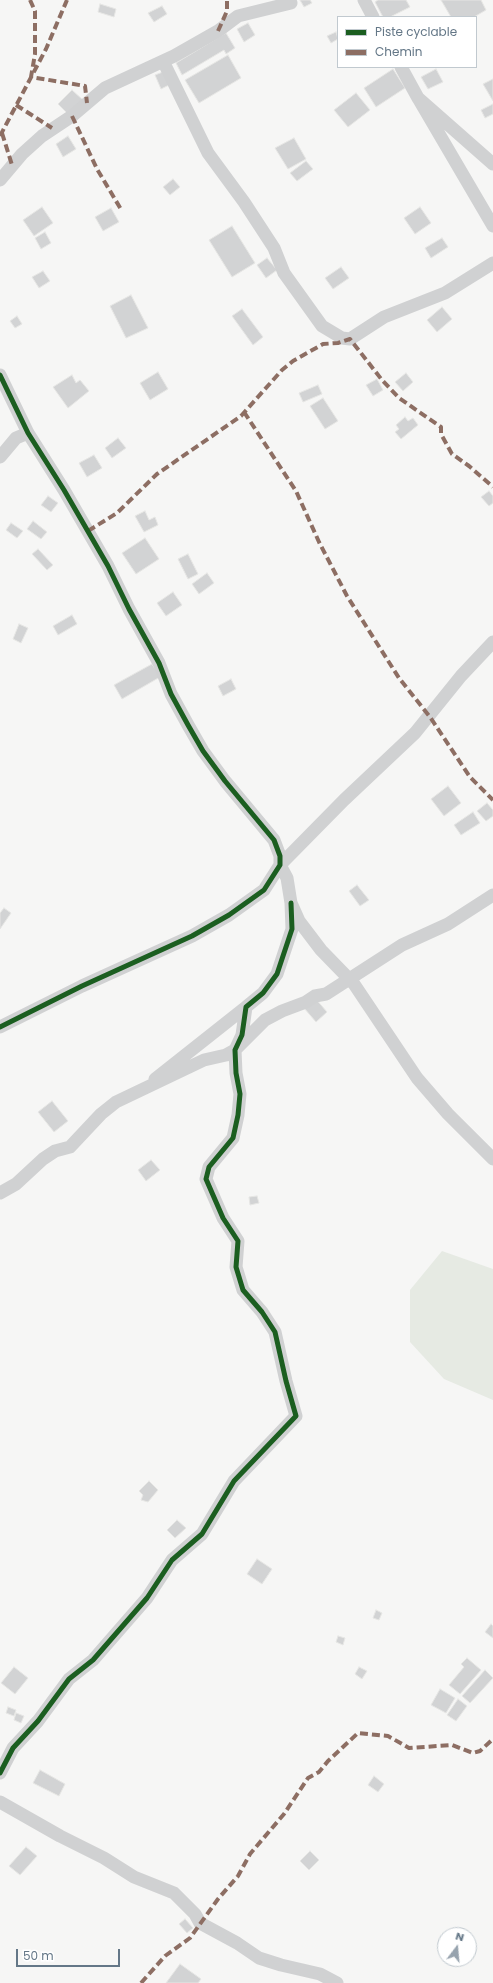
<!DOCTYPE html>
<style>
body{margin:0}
#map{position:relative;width:493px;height:1983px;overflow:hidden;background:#f6f6f5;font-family:Poppins,sans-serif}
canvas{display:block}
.legend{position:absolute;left:337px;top:16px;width:140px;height:52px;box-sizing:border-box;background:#fff;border:1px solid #c1c9cf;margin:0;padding:5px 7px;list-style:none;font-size:12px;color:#647787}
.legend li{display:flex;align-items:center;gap:8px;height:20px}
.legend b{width:20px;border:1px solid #c1c9cf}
.north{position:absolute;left:437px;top:1927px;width:40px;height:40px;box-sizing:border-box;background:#fff;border:1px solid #c1c9cf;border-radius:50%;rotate:16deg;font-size:11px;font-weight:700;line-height:16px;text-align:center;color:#647787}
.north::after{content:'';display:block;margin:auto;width:14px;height:18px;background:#97a3ae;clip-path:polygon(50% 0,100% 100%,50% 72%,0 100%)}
.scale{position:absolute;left:16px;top:1949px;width:104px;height:18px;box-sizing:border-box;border:2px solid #647787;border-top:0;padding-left:5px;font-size:12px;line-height:14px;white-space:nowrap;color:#647787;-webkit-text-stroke:3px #fff;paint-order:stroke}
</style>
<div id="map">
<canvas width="493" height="1983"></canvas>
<ul class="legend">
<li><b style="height:5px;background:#1b5e20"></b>Piste cyclable</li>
<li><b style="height:5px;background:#8d6e63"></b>Chemin</li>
</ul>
<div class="north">N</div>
<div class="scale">50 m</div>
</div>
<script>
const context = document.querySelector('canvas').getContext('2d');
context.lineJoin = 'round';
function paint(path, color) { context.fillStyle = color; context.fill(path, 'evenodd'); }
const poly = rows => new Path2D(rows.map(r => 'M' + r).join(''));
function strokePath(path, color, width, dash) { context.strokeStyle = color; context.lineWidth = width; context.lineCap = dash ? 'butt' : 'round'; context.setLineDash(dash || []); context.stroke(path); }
paint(poly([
 [442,1251,493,1269,493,1400,444,1379,410,1342,410,1290]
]), '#e6eae3');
const building = poly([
 [300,0,310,0,312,3,304,7,300,0],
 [378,0,406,0,410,7,390,17,383,17,375,2,378,0],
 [441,0,481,0,486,10,474,17,451,17,441,0],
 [100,4,116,9,114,17,98,12,100,4],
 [162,6,167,14,154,22,148,13,162,6],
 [248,23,255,35,244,42,237,29,248,23],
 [336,32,338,39,331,43,327,36,336,32],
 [226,33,235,48,226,54,224,50,182,75,176,63,226,33],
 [228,55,241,78,199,103,185,80,228,55],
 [393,69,405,88,376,107,364,88,393,69],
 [436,69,443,82,428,89,421,77,436,69],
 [163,72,169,85,161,89,155,75,163,72],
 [493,79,493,101,483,84,493,79],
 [72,90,83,100,68,114,58,104,72,90],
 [356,93,370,110,348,127,334,110,356,93],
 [493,104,493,114,485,118,481,110,493,104],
 [68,136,76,149,63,157,56,144,68,136],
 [294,138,306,159,288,169,275,148,294,138],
 [306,161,313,169,297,181,290,173,306,161],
 [173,179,180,187,170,195,163,187,173,179],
 [42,207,53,223,34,236,23,220,42,207],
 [420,207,431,223,415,234,404,218,420,207],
 [111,208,119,222,103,231,95,217,111,208],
 [232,226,255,263,232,277,209,240,232,226],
 [45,232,51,243,41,249,35,238,45,232],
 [442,238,448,247,431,258,425,248,442,238],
 [267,258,277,270,266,278,257,265,267,258],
 [341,267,349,278,333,289,325,278,341,267],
 [43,271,50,281,39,288,32,277,43,271],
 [131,295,148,328,126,338,110,306,131,295],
 [442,307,452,319,437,332,427,320,442,307],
 [242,309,263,337,253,345,232,316,242,309],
 [17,316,22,324,15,328,10,321,17,316],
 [158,372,168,389,150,400,140,383,158,372],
 [406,373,413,382,403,391,395,382,406,373],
 [72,375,76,383,80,380,89,391,68,408,53,387,72,375],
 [377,379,383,390,373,396,366,385,377,379],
 [318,385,322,394,303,402,299,393,318,385],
 [323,398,338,421,325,429,310,406,323,398],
 [405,417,408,421,413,418,418,425,401,439,395,432,399,429,396,425,405,417],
 [118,438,126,448,112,458,105,448,118,438],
 [94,455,102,468,87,477,79,463,94,455],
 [489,491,493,496,493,503,489,506,481,497,489,491],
 [48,496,58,503,51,512,41,505,48,496],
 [145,511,149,520,155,517,158,525,144,532,135,516,145,511],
 [33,521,47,532,41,539,27,529,33,521],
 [11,523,23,531,17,538,6,530,11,523],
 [145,538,159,559,136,574,122,553,145,538],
 [38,549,53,565,47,570,32,554,38,549],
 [188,554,198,574,188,579,178,559,188,554],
 [207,573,214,583,199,594,192,584,207,573],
 [173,592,182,605,166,616,157,603,173,592],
 [72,615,77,624,58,635,53,626,72,615],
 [19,624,28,628,21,643,13,639,19,624],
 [152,664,160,677,122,699,114,685,152,664],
 [231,679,236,689,223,696,218,686,231,679],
 [448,786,461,803,444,816,431,799,448,786],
 [487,803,493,810,493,816,486,821,477,811,487,803],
 [473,812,480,823,461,835,454,825,473,812],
 [357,885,369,900,360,906,349,891,357,885],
 [4,908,11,913,0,929,0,913,4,908],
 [315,998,327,1012,316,1022,304,1008,315,998],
 [52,1101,68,1121,54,1132,38,1112,52,1101],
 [151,1160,160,1170,146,1181,138,1170,151,1160],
 [257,1196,259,1203,250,1205,249,1197,257,1196],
 [149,1481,158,1490,148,1502,141,1500,143,1495,139,1491,149,1481],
 [177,1520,186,1528,175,1538,167,1530,177,1520],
 [257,1559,272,1569,262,1584,247,1574,257,1559],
 [376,1610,382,1613,379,1620,373,1618,376,1610],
 [491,1624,493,1626,493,1638,485,1632,491,1624],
 [338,1636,345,1638,343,1645,336,1642,338,1636],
 [467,1658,481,1670,460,1694,449,1685,464,1667,461,1664,467,1658],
 [14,1667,28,1678,15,1694,1,1683,14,1667],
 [359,1667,367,1671,362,1679,355,1674,359,1667],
 [485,1670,493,1678,470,1703,462,1696,485,1670],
 [440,1689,455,1698,446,1713,431,1705,440,1689],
 [458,1699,467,1706,456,1721,447,1715,458,1699],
 [8,1707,16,1710,14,1716,6,1713,8,1707],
 [16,1713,24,1716,21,1723,14,1720,16,1713],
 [40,1770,65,1784,59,1796,33,1783,40,1770],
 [374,1776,384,1784,378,1792,368,1785,374,1776],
 [26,1847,37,1856,20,1875,9,1866,26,1847],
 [310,1851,319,1860,309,1870,300,1861,310,1851],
 [185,1919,193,1928,187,1933,179,1924,185,1919],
 [180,1964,201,1979,198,1983,166,1983,180,1964]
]);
paint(building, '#d2d3d4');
strokePath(building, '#e6e6e4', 1);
strokePath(poly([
 [364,0,373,17],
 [163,61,208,153,244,202,274,248,284,273,322,326,342,338,350,339,384,317,445,293,493,263],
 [401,67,418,98,493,164],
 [418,98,493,226],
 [0,180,22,154,42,136,72,116,105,88,174,56,218,31,238,16,291,3],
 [0,375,28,433,64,490,108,566,129,609,159,663,171,694,188,725,203,751,225,781,274,840,280,856,280,865,264,890,229,915,192,936,82,986,0,1027],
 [0,457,16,438,28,433],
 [493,642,461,676,415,733,344,800,280,865,287,878,291,903,299,921,321,950,354,984,417,1078,448,1114,493,1159],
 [155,1079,246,1007],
 [0,1193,16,1184,43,1159,55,1151,70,1147,101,1114,116,1102,204,1060,226,1055,235,1050,265,1020,282,1011,306,1002,315,996,326,994,402,945,448,924,493,895],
 [0,1773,13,1748,38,1721,69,1679,93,1660,147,1598,172,1560,202,1534,234,1481,296,1416,286,1381,275,1332,262,1312,243,1290,236,1267,238,1241,223,1218,206,1179,209,1167,233,1138,238,1115,240,1094,236,1073,235,1050,242,1035,246,1007,263,993,277,974,292,929,291,903],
 [0,1802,60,1836,104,1858,134,1877,174,1893,195,1914,200,1923,237,1943,259,1958,281,1965,320,1974,337,1983]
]), '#d0d1d2', 13);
strokePath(poly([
 [30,0,35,11,35,54,31,77,85,86,87,103],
 [218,31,227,11,227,0],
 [16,105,52,128],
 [72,116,97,169,122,211],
 [2,133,12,165],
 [0,136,46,49,67,0],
 [244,412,296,491,319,542,347,596,399,678,430,717,470,777,493,800],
 [88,531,117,513,157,474,241,416,282,370,293,361,323,344,338,343,350,339,382,380,399,398,441,427,441,434,452,454,469,466,493,487],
 [141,1983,165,1956,190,1938,218,1899,238,1876,250,1854,284,1814,308,1778,319,1772,328,1761,358,1733,388,1736,409,1748,452,1745,473,1753,480,1751,493,1739]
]), '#8d6e63', 4, [8, 4]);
strokePath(poly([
 [0,375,28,433,64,490,108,566,129,609,159,663,171,694,188,725,203,751,225,781,274,840,280,856,280,865,264,890,229,915,192,936,82,986,0,1027],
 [0,1773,13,1748,38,1721,69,1679,93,1660,147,1598,172,1560,202,1534,234,1481,296,1416,286,1381,275,1332,262,1312,243,1290,236,1267,238,1241,223,1218,206,1179,209,1167,233,1138,238,1115,240,1094,236,1073,235,1050,242,1035,246,1007,263,993,277,974,292,929,291,903]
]), '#1b5e20', 5);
</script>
